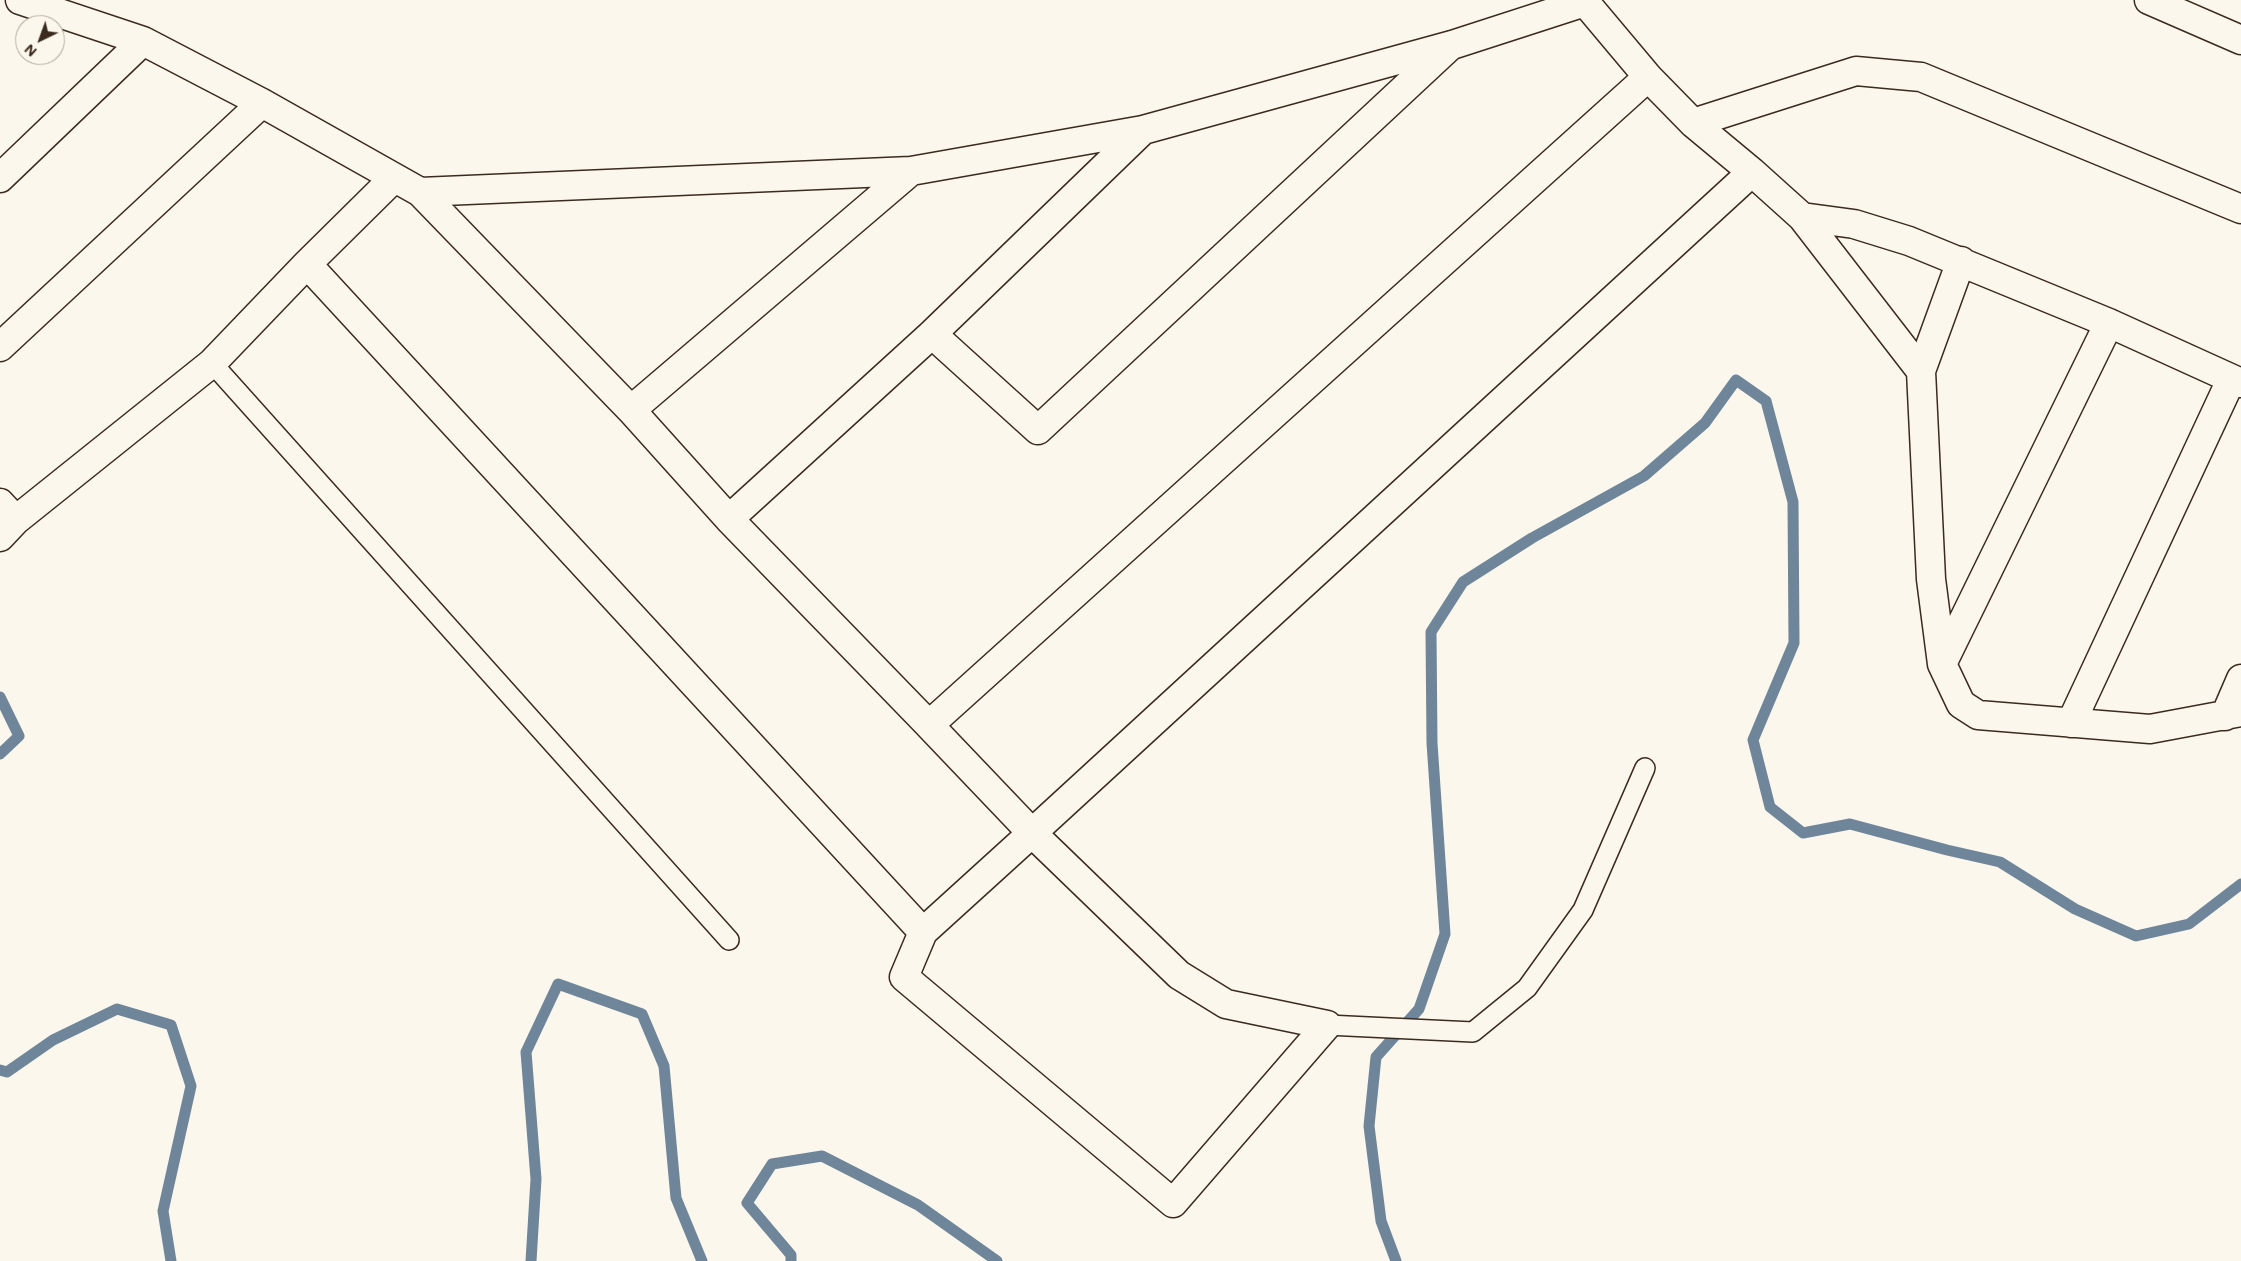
<!DOCTYPE html>
<style>
body{margin:0}
#map{position:relative;width:2241px;height:1261px;overflow:hidden;background:#fbf7ec;font-family:Mali,sans-serif}
canvas{display:block}
.north{position:absolute;left:15px;top:15px;width:50px;height:50px;box-sizing:border-box;background:#fbf7ec;border:1px solid #aea59a;border-radius:50%;rotate:222deg;font-size:14px;font-weight:700;line-height:20px;text-align:center;color:#3b2a1e}
.north::after{content:'';display:block;margin:auto;width:18px;height:22px;background:#3b2a1e;clip-path:polygon(50% 0,100% 100%,50% 72%,0 100%)}
</style>
<div id="map">
<canvas width="2241" height="1261"></canvas>
<div class="north">N</div>
</div>
<script>
const context = document.querySelector('canvas').getContext('2d');
context.lineJoin = 'round';
const poly = rows => new Path2D(rows.map(r => 'M' + r).join(''));
function strokePath(path, color, width, dash) { context.strokeStyle = color; context.lineWidth = width; context.lineCap = dash ? 'butt' : 'round'; context.setLineDash(dash || []); context.stroke(path); }
strokePath(poly([
 [0,697,19,736,0,754],
 [0,1070,7,1072,53,1040,117,1009,171,1025,191,1086,163,1211,171,1261],
 [531,1261,536,1179,526,1052,558,984,642,1014,664,1066,676,1198,702,1261],
 [791,1261,791,1255,747,1203,772,1164,822,1156,918,1205,997,1261],
 [1396,1261,1381,1221,1369,1126,1376,1057,1419,1009,1445,934,1432,743,1431,632,1463,582,1532,538,1644,476,1705,423,1736,380,1766,401,1793,502,1794,643,1753,740,1770,807,1803,833,1850,824,1947,850,2000,862,2075,909,2136,936,2189,924,2241,884]
]), '#6f869a', 11);
const lane = poly([
 [212,363,729,940],
 [1327,1025,1473,1032,1527,988,1583,910,1645,768]
]);
const street = poly([
 [20,0,143,41,262,103,420,192,911,171,1143,130,1452,45,1585,2,1648,77,1693,123,1752,172,1032,833,929,725,1648,77],
 [2149,0,2241,40],
 [1693,123,1856,71,1921,77,2241,209],
 [1752,172,1802,217,1921,371,1931,579,1942,664,1961,704,1978,715,2150,729,2241,712],
 [0,178,143,41],
 [394,178,307,264,923,932],
 [420,192,631,410,729,519],
 [1802,217,1854,224,1909,241,2109,323,2241,383],
 [932,334,1038,430,1449,47],
 [0,347,262,103],
 [1921,371,1961,261],
 [631,410,911,171],
 [0,503,16,520,0,537],
 [16,520,212,363,307,264],
 [1942,664,2109,323],
 [2225,716,2241,679],
 [2071,723,2231,380],
 [929,725,729,519,932,334,1143,130],
 [1032,833,1179,975,1226,1004,1327,1025,1173,1203,904,977,923,932,1032,833]
]);
strokePath(lane, '#3b2a1e', 22);
strokePath(street, '#3b2a1e', 31);
strokePath(lane, '#fbf7ec', 19);
strokePath(street, '#fbf7ec', 28);
</script>
